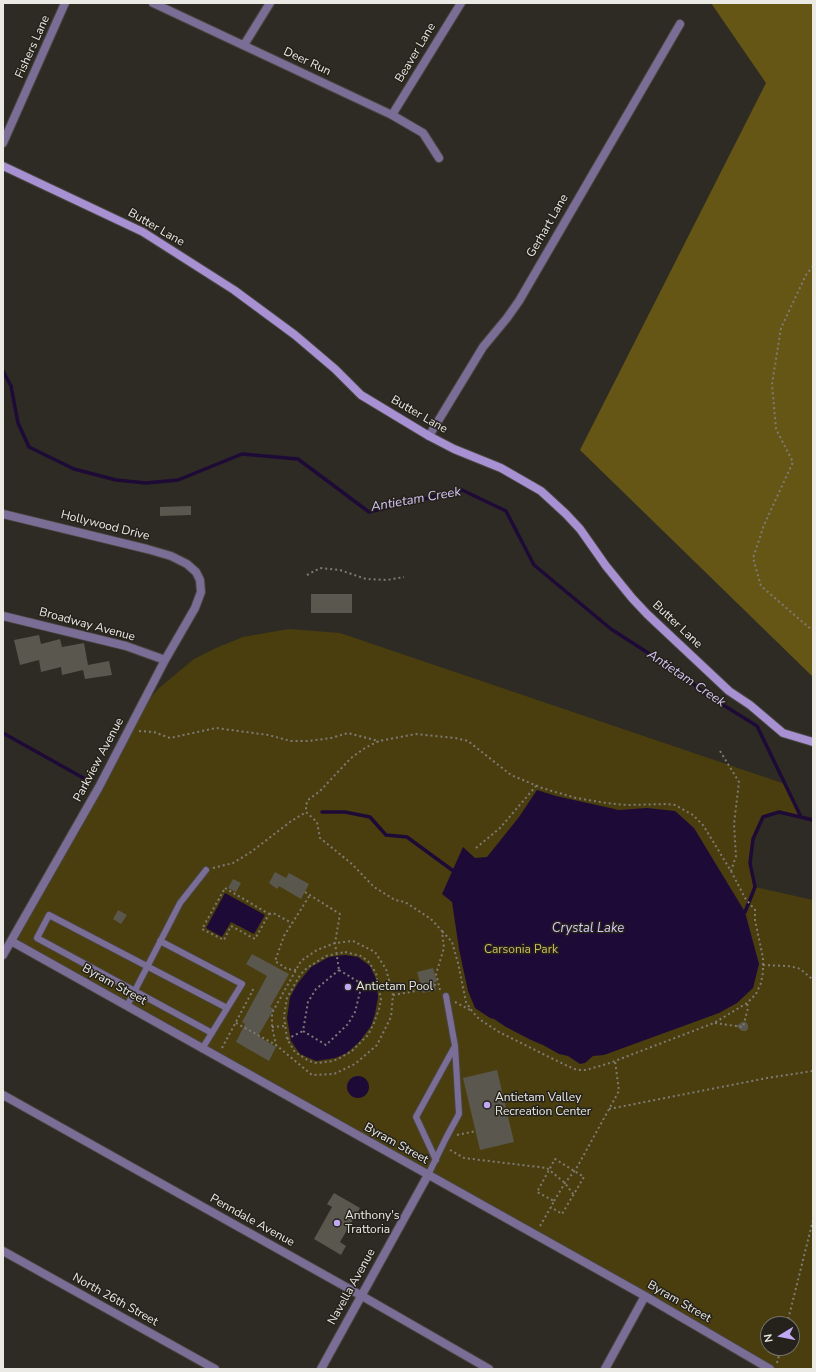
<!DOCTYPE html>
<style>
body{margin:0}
#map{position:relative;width:816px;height:1372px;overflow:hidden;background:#2e2b24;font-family:"Nunito Sans",sans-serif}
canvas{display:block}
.frame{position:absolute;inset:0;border:4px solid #ebe9e4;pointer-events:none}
.north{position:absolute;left:760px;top:1316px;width:40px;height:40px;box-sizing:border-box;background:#24221a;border:1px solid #74726b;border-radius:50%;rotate:260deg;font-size:11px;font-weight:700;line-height:16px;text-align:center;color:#ebe9e4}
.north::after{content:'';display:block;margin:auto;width:14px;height:18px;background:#c1a8f3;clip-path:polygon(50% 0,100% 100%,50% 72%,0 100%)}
</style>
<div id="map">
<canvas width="816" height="1372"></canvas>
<div class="frame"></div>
<div class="north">N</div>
</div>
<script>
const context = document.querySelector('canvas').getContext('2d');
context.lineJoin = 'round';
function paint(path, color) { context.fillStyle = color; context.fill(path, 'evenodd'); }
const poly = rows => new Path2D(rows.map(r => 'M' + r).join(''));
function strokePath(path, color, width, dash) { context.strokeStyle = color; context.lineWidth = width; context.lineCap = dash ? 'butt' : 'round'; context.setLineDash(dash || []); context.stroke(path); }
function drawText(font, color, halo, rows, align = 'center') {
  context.font = font + ' "Nunito Sans",sans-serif'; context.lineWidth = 3; context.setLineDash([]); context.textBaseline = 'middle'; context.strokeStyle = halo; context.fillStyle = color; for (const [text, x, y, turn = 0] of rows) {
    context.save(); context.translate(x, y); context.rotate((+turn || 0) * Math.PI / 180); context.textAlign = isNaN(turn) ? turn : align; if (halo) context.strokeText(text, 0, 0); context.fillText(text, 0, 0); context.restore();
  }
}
paint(poly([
 [289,629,340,633,785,784,801,817,779,812,763,818,753,839,750,863,755,887,813,900,813,1369,770,1369,11,941,134,717,159,688,194,659,216,648,243,637],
 [768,1324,792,1324,792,1348,768,1348]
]), '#4a3e0e');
paint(poly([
 [711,3,813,3,813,677,580,450,766,83]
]), '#665615');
paint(poly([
 [537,790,556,796,619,810,647,808,675,811,694,828,745,912,759,964,753,988,737,1003,719,1013,604,1055,593,1056,585,1063,580,1064,568,1056,559,1054,543,1045,531,1040,506,1027,494,1019,490,1018,475,1008,468,991,459,949,452,902,442,894,463,847,475,858,487,857,519,817],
 [225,893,265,915,254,934,231,922,222,937,206,928],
 [345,955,358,957,370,966,376,979,378,997,375,1014,371,1026,360,1041,347,1053,335,1058,316,1061,300,1054,291,1041,287,1018,290,997,298,983,311,967,329,957],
 '347 1087a11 11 0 1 1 22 0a11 11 0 1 1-22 0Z'
]), '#1e0a37');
strokePath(poly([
 [3,371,11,386,18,423,29,447,74,469,116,480,146,483,178,480,242,454,298,459,369,512,462,490,506,511,534,565,611,629,684,676,704,693,757,726,801,817],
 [3,733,87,780],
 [322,812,345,812,370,817,386,835,407,837,452,870],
 [745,912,755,887,750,863,753,839,763,817,779,812,813,820]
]), '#1e0a37', 3.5);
paint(poly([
 [191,506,191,515,160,516,160,507],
 [311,594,352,594,352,613,311,613],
 [39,635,41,644,60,639,62,647,84,643,88,665,109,661,112,675,85,679,83,670,62,675,61,667,41,672,39,660,20,665,14,640],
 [275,872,286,878,289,873,309,884,301,899,279,886,277,889,269,883],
 [233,879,241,883,236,892,228,888],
 [118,910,127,915,121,924,113,919],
 [252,954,289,974,270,1007,274,1009,258,1036,276,1047,269,1061,236,1042,245,1024,242,1022,267,976,246,964],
 [433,968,437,982,434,982,436,990,423,993,417,972],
 [742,1022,746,1022,748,1025,748,1029,746,1031,742,1031,736,1026],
 [497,1070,514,1142,480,1150,463,1078],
 [334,1193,360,1208,340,1242,346,1246,341,1255,314,1239,332,1207,327,1204]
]), '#5a574e');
const lane = poly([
 [160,941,242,984,202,1049],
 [446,996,455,1046],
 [127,1006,180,903,206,870],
 [212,1033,37,938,49,915,227,1008],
 [428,1175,446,1138,459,1114,455,1046,416,1117,436,1160]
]);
const street = poly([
 [153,3,392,115,423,133,439,158],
 [244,45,270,3],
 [392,115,461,3],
 [3,143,65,3],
 [429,436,483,347,507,318,519,301,680,24],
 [3,514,147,549,171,556,187,564,196,572,200,580,201,592,195,608,165,660,99,787,3,955],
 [3,616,126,646,165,660],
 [11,941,645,1296,770,1369],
 [3,1095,362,1296,489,1369],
 [3,1251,215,1369],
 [321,1369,428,1175],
 [605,1369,645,1296]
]);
const secondary = poly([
 [3,166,143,232,234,290,295,335,335,369,361,395,429,436,454,449,501,468,541,491,566,514,580,529,606,566,632,598,647,614,729,691,750,705,783,733,813,742]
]);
strokePath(lane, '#48463f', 8);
strokePath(street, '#48463f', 10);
strokePath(secondary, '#48463f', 10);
strokePath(poly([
 [813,266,806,275,781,328,772,384,776,429,793,462,764,525,753,558,761,586,813,631],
 [307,575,320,568,340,570,366,579,387,580,404,577],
 [139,731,154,732,170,738,216,728,268,735,291,741,309,741,331,738,348,733,379,741],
 [720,751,739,782,734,824,736,856,731,871],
 [476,848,500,828,536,786],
 [213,868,233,863,251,852,290,822,306,812],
 [225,888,269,914,255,939,231,926,224,940,202,929,225,888],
 [305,892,340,914,335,943,339,970],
 [269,914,273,913,292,923],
 [345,952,361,956,368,961,376,973,381,1000,379,1009,374,1023,368,1035,352,1051,340,1058,333,1061,317,1063,309,1061,295,1052,287,1039,284,1016,287,998,300,975,307,968,326,956,345,952],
 [763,965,788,966,798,968,804,972,813,980],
 [296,970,287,969,275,961,284,936,310,895],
 [339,970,362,984,355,1012,348,1024,326,1045,303,1031,308,1002,316,989,339,970],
 [434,985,439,984],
 [440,990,436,974,444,948,442,931,431,919,405,902,395,900,374,887,352,864,320,838,317,822,306,812,306,805,308,800,320,791,351,758,365,748,379,741,416,734,455,738,468,741,511,775,542,788,576,798,606,803,627,805,667,804,675,805,693,815,703,825,731,871,745,898,755,910,755,920,763,958,763,972,761,983,756,994,747,1003,714,1023,607,1064,586,1070,580,1070,574,1069,549,1057,499,1032,479,1019,472,1011,466,1002,458,963,452,942,442,931],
 [393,995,422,990],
 [455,1002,472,1011],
 [236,1023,276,1045,312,1075,334,1074,355,1064,377,1045,391,1017,393,995,386,969,375,952,353,941,335,943,317,950,301,961,272,1013,272,1027,276,1045],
 [715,1023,743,1027,748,1008,747,1003],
 [272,1027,285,1026],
 [287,1039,303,1031],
 [222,1048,253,990,250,988],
 [609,1109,767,1078,813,1071],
 [457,1135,476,1131],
 [450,1150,464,1158,547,1168,565,1183,573,1194],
 [554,1201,565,1183,576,1169,619,1091,615,1061],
 [540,1226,551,1207,554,1201,537,1192,555,1159,584,1177,562,1214,551,1207],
 [787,1324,813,1220],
 [777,1363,781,1348]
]), '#7e7b75', 2, [2, 3]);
strokePath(lane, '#7a6d96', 6);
strokePath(street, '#7a6d96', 8);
strokePath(secondary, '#a791d3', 8);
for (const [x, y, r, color] of [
 [348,987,4,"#c1a8f3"],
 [487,1105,4,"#c1a8f3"],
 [337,1223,4,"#c1a8f3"]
]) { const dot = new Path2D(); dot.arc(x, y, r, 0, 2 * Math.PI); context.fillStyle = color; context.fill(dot); strokePath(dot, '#24221a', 1.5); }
drawText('12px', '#ebe9e4', '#24221a', [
 ["Fishers Lane",33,47,-66],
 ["Beaver Lane",416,53,-59],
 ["Deer Run",307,62,25],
 ["Gerhart Lane",548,226,-60],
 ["Butter Lane",156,228,30],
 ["Butter Lane",419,415,30],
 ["Hollywood Drive",105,526,14],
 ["Broadway Avenue",87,625,15],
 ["Butter Lane",677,625,43],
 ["Parkview Avenue",99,760,-62],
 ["Byram Street",114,985,29],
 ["Byram Street",396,1144,29],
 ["Penndale Avenue",252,1221,29],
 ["Navella Avenue",352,1287,-61],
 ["North 26th Street",115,1300,29],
 ["Byram Street",679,1302,30]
]);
drawText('12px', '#d5bd63', '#24221a', [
 ["Carsonia Park",521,950]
]);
drawText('12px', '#ebe9e4', '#24221a', [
 ["Antietam Pool",356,987],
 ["Antietam Valley",495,1098],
 ["Recreation Center",495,1112],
 ["Anthony's",345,1216],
 ["Trattoria",345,1230]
], 'left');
drawText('italic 13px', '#d7c8f9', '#24221a', [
 ["Antietam Creek",416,500,-10],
 ["Antietam Creek",686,679,34],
 ["Crystal Lake",588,929]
]);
</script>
